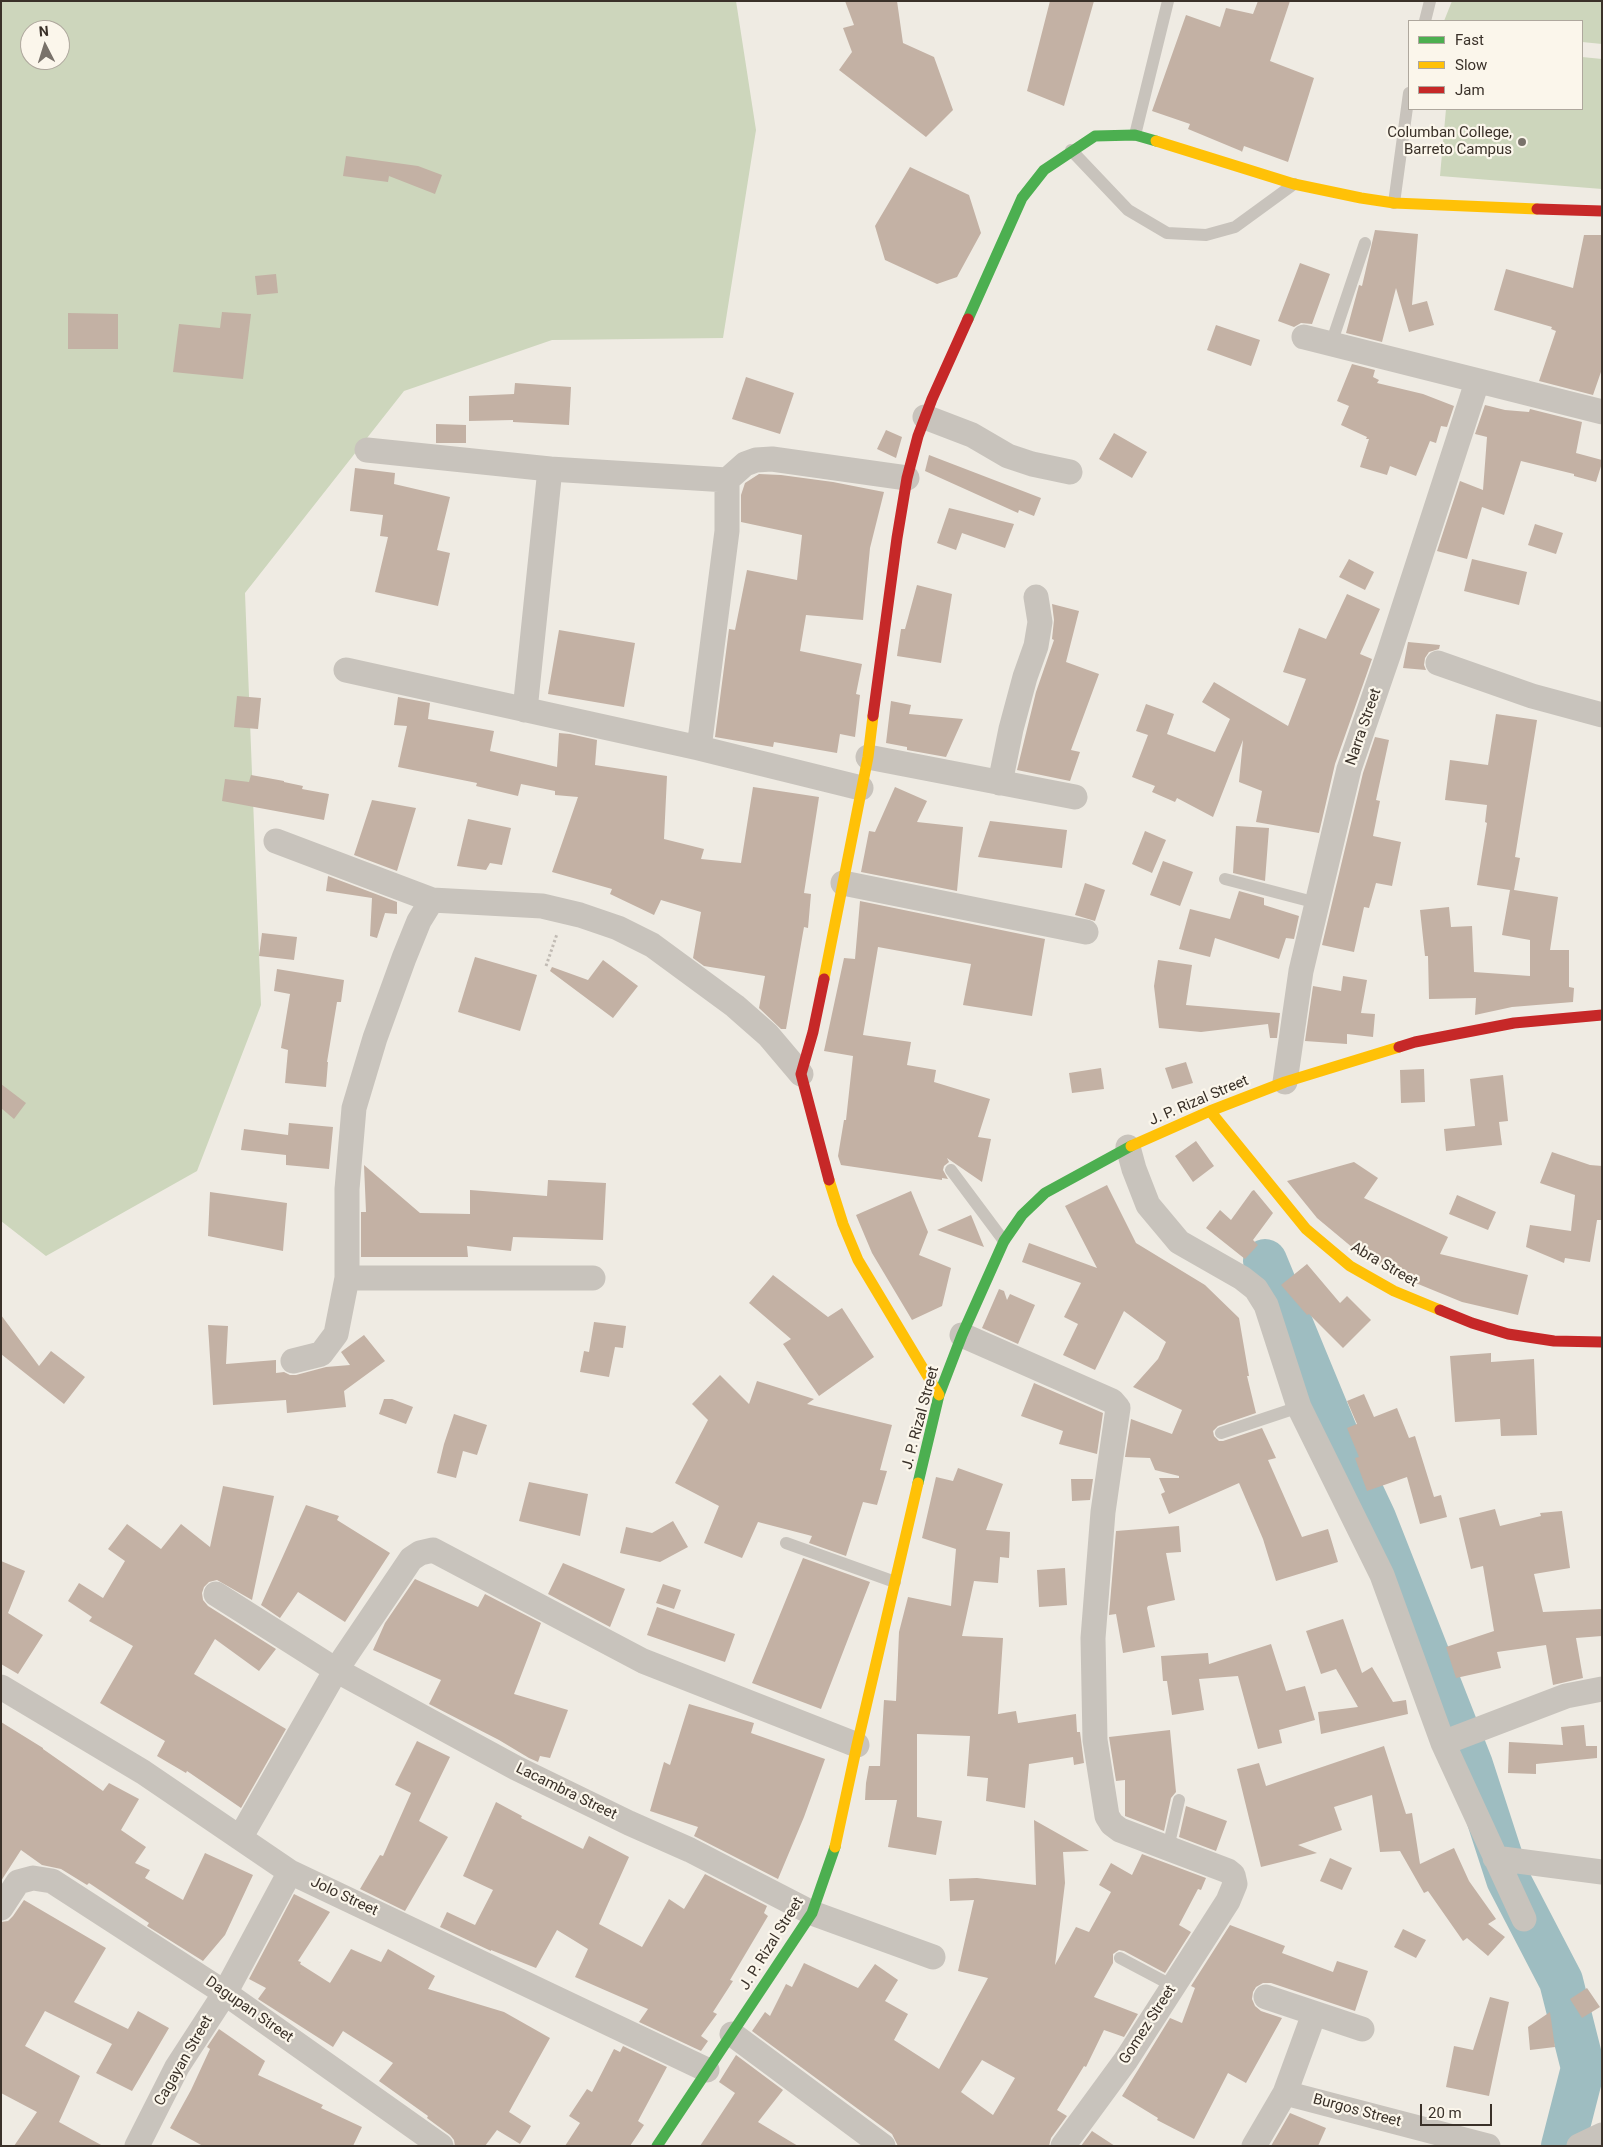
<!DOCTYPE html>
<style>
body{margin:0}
#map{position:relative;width:1603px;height:2147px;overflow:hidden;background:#efebe3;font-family:Roboto,sans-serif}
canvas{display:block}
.frame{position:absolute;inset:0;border:2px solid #3a3129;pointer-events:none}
.legend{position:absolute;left:1408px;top:20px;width:175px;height:90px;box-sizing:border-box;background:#fbf6eb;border:1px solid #aea79d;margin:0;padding:6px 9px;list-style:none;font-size:15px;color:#3a3129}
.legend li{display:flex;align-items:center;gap:10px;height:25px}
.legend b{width:25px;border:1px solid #aea79d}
.north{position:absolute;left:20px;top:20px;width:50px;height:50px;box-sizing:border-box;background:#fbf6eb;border:1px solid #aea79d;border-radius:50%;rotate:355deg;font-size:14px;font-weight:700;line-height:20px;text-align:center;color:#3a3129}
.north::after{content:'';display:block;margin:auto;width:18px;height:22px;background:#79726a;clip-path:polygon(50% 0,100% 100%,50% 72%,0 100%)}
.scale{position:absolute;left:1420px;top:2104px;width:72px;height:22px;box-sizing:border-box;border:2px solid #3a3129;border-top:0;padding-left:6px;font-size:15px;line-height:18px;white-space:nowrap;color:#3a3129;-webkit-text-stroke:4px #fbf6eb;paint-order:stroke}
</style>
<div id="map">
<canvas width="1603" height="2147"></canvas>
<div class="frame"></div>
<ul class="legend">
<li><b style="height:6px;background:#4caf50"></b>Fast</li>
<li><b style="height:6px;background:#ffc107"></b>Slow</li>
<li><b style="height:6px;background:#c62828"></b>Jam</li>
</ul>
<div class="north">N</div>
<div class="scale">20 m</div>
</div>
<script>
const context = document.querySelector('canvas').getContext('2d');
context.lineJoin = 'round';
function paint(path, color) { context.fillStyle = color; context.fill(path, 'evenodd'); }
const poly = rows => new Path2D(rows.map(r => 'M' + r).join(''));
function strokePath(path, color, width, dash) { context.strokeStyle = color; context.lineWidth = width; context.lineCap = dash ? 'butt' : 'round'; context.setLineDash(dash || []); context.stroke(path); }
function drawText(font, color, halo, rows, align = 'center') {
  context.font = font + ' Roboto,sans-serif'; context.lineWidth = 4.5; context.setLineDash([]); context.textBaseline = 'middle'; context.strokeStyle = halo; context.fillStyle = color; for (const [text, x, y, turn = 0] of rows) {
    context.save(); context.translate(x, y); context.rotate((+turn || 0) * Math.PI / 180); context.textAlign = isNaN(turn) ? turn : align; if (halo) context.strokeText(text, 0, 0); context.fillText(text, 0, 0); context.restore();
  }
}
paint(poly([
 [1,1,736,1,756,130,723,338,552,340,404,391,245,593,261,1005,197,1171,46,1256,1,1221],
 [30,30,60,30,60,60,30,60],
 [1452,1,1602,1,1602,44,1582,42,1582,21,1444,21],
 [1582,57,1602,59,1602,189,1440,176,1446,109,1582,109]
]), '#cdd6bc');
strokePath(poly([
 [1265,1261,1350,1467,1374,1518,1471,1765,1508,1879,1561,1981,1583,2068,1563,2146]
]), '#9ebdc1', 44);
paint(poly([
 [845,1,897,1,903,43,934,57,953,110,926,137,839,70,852,52,843,28,854,25],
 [1050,1,1094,1,1064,106,1027,91],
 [1258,1,1290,1,1270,61,1314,78,1288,162,1244,146,1242,152,1241,151,1188,129,1190,124,1152,111,1186,15,1220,27,1226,8,1253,14],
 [346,156,418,166,442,175,435,194,389,176,388,182,343,176],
 [910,167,969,195,981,233,957,277,937,284,885,260,875,226],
 [1375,230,1418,234,1412,305,1427,301,1434,325,1409,332,1396,288,1382,342,1346,333,1359,285,1362,286],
 [1584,235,1602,235,1602,369,1593,395,1539,381,1556,331,1551,329,1552,327,1494,310,1506,269,1573,288],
 [1300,263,1330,274,1312,324,1301,323,1294,327,1278,321],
 [276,274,278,293,257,295,255,276],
 [222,312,251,314,243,379,173,372,179,324,220,328],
 [68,313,118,314,118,349,68,349],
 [1216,325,1260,340,1251,366,1207,350],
 [1352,364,1375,370,1373,377,1379,380,1377,383,1423,394,1454,406,1447,427,1441,426,1436,443,1430,441,1416,476,1390,466,1387,475,1360,467,1369,439,1366,439,1367,437,1341,425,1349,406,1337,401],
 [746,377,794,393,780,434,732,419],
 [515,383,571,387,569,425,513,422,513,420,469,421,469,396,514,394],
 [1485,405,1505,410,1529,412,1530,409,1582,422,1576,453,1602,460,1602,463,1596,482,1574,476,1574,474,1521,461,1504,515,1482,507,1467,559,1437,551,1460,481,1483,490,1487,437,1475,434],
 [436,424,466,425,466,443,436,443],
 [886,430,902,437,896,458,877,449],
 [1114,433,1147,452,1132,478,1099,459],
 [929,455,1041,498,1034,516,1019,510,1018,513,925,471],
 [355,468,395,473,394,484,450,497,437,550,450,553,438,606,375,592,388,537,380,536,383,515,350,511],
 [759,474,781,475,833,482,884,492,870,548,863,620,806,615,800,651,862,664,856,694,860,695,855,737,840,734,837,753,774,742,773,747,715,737,729,629,735,630,747,570,797,580,802,535,741,522,741,495,745,483],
 [949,508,1014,524,1005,548,962,533,956,550,937,543],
 [1535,524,1563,533,1556,554,1528,545],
 [1349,559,1374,572,1365,590,1339,577],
 [1472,559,1527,572,1519,605,1464,591],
 [917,585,952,594,941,663,897,656,901,629,905,629],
 [1347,594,1380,609,1360,654,1372,659,1335,764,1319,833,1256,822,1262,791,1239,782,1243,740,1213,817,1177,798,1175,802,1152,792,1155,786,1132,777,1148,735,1136,731,1146,704,1174,714,1167,734,1215,752,1230,719,1202,702,1214,682,1288,726,1306,679,1283,672,1299,628,1326,639],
 [1052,604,1079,611,1066,662,1099,674,1071,750,1080,752,1070,781,1017,770,1036,692,1054,640,1052,639,1054,620],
 [559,630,635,643,624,707,548,694],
 [1408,642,1440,645,1439,649,1429,652,1425,658,1424,665,1426,670,1403,668],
 [237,696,261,698,258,729,234,727],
 [398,697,430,703,428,719,494,731,490,751,557,767,559,733,570,734,597,740,595,765,667,776,664,839,704,849,701,859,741,863,753,787,819,797,804,893,811,894,808,928,804,927,786,1029,781,1029,759,1008,765,976,704,966,693,958,701,912,661,900,654,915,610,894,612,889,552,872,578,797,555,795,555,791,521,784,518,796,476,786,477,783,398,767,407,726,394,725],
 [891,701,911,705,909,714,963,719,946,757,907,750,907,747,886,743],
 [1496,714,1537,720,1515,857,1520,858,1514,890,1558,897,1550,950,1569,950,1569,987,1574,988,1573,1002,1512,1007,1475,1015,1476,998,1429,999,1428,956,1425,956,1420,910,1449,907,1451,927,1472,926,1474,972,1530,976,1530,940,1502,935,1510,890,1477,885,1487,823,1485,822,1487,805,1445,800,1450,760,1488,765],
 [1375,737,1389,740,1376,800,1380,801,1373,836,1401,842,1392,886,1376,883,1369,908,1364,907,1354,952,1322,945,1363,773],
 [251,775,284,781,284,782,303,786,302,789,329,794,324,820,222,801,225,779,249,782],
 [895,787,927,801,917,822,963,827,957,891,861,872,869,831,875,832],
 [372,800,416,808,397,871,354,855],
 [468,819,511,828,502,865,490,863,486,870,457,866],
 [990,821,1067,830,1062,868,978,857],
 [1236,826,1269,828,1265,881,1233,873],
 [1145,831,1166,840,1152,873,1132,864],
 [1163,861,1193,872,1180,906,1150,895],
 [328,876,397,902,397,914,385,913,377,938,370,936,372,898,326,891],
 [1085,883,1105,890,1095,921,1075,915],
 [1239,891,1264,898,1264,905,1299,916,1294,939,1286,938,1279,959,1215,938,1210,957,1179,949,1190,909,1230,919],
 [860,901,1045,939,1032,1016,963,1005,971,964,878,947,863,1035,911,1042,907,1065,936,1070,934,1082,990,1099,978,1137,991,1139,982,1182,947,1158,949,1162,944,1166,943,1170,948,1179,942,1178,942,1180,841,1165,838,1156,844,1120,846,1120,853,1056,824,1051,844,958,855,959],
 [262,933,297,937,294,960,259,956],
 [475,957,537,975,520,1031,458,1012],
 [603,960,638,986,613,1018,550,971,552,967,588,980],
 [1158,960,1192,965,1186,1005,1280,1013,1277,1038,1270,1038,1268,1024,1201,1032,1159,1028,1154,986],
 [277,969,344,980,341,1002,337,1002,327,1062,328,1062,326,1087,285,1083,288,1050,281,1048,290,994,274,991],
 [1343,976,1367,980,1361,1013,1375,1014,1373,1037,1347,1034,1347,1044,1305,1041,1313,986,1341,991],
 [1186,1062,1193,1083,1172,1089,1165,1068],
 [1101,1068,1104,1089,1072,1093,1069,1073],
 [1424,1069,1425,1102,1401,1103,1400,1070],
 [1503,1075,1508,1121,1499,1122,1502,1145,1446,1151,1444,1129,1475,1126,1470,1079],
 [1,1084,26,1103,14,1119,1,1108],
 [289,1123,333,1127,329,1169,286,1165,286,1155,241,1150,244,1129,288,1135],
 [1196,1141,1214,1166,1193,1182,1175,1156],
 [1552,1152,1590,1165,1602,1166,1602,1220,1597,1220,1590,1262,1565,1258,1564,1263,1526,1247,1530,1225,1571,1231,1575,1195,1540,1183],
 [1354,1162,1378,1178,1364,1198,1448,1237,1440,1254,1528,1275,1518,1315,1462,1302,1401,1277,1359,1253,1317,1218,1287,1181],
 [364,1165,420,1213,470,1214,470,1190,547,1196,548,1180,606,1183,603,1240,513,1237,511,1251,467,1246,468,1257,361,1257,361,1212,366,1212],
 [1107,1185,1136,1243,1205,1285,1239,1318,1249,1376,1247,1376,1256,1413,1218,1426,1213,1431,1214,1436,1219,1441,1223,1441,1262,1428,1276,1458,1268,1460,1302,1537,1328,1529,1338,1562,1276,1581,1263,1539,1239,1483,1169,1514,1161,1494,1165,1492,1159,1478,1179,1478,1179,1476,1155,1470,1150,1458,1125,1457,1131,1419,1172,1434,1182,1410,1133,1387,1158,1359,1166,1342,1124,1311,1095,1370,1063,1355,1078,1324,1064,1317,1081,1283,1022,1262,1029,1243,1097,1268,1065,1206],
 [1254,1190,1273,1213,1253,1240,1258,1245,1245,1259,1206,1228,1220,1210,1231,1220,1252,1191],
 [911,1191,928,1232,919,1255,951,1268,942,1306,912,1320,872,1253,856,1215],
 [210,1192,287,1203,283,1251,208,1236],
 [1457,1195,1496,1212,1488,1230,1449,1214],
 [971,1215,984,1247,937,1230],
 [1307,1264,1340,1303,1347,1296,1371,1320,1343,1348,1309,1314,1307,1315,1281,1285],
 [773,1275,828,1317,842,1308,874,1357,819,1396,783,1344,791,1339,749,1303],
 [999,1289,1004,1291,1007,1300,1010,1294,1035,1305,1018,1344,982,1328],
 [1,1315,39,1366,51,1351,85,1377,64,1404,1,1354],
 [594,1322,626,1326,623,1348,615,1347,609,1377,580,1372,584,1351,589,1352],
 [208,1325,228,1326,226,1364,276,1360,276,1373,284,1372,290,1375,296,1375,326,1367,350,1365,341,1352,364,1335,385,1361,344,1391,346,1407,287,1413,286,1400,213,1405],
 [1491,1353,1491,1362,1534,1359,1537,1435,1501,1436,1500,1419,1455,1422,1450,1356],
 [720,1375,749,1404,757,1381,814,1399,807,1404,892,1425,880,1470,887,1471,877,1505,863,1502,846,1556,809,1543,812,1536,758,1522,742,1558,704,1543,719,1506,675,1483,708,1420,692,1404],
 [1034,1383,1103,1413,1097,1454,1059,1444,1063,1431,1021,1416],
 [1364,1394,1374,1417,1397,1408,1409,1438,1415,1436,1434,1497,1441,1495,1447,1517,1420,1524,1407,1477,1367,1491,1355,1458,1359,1457,1347,1428,1357,1424,1347,1401],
 [384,1399,392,1399,413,1407,406,1424,379,1414],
 [454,1414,487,1425,477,1455,463,1451,456,1478,437,1473,444,1444],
 [958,1468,1003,1484,986,1530,1010,1532,1009,1558,1000,1557,998,1583,974,1581,962,1636,1003,1638,998,1714,1016,1711,1018,1723,1076,1714,1077,1732,1080,1732,1084,1763,1074,1765,1073,1757,1029,1764,1025,1808,986,1801,988,1778,967,1776,970,1736,917,1734,917,1817,942,1821,936,1855,888,1847,897,1800,865,1800,866,1783,869,1766,880,1766,884,1700,896,1701,899,1632,908,1597,951,1606,956,1549,922,1538,936,1477,953,1481],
 [1071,1479,1093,1479,1090,1500,1072,1501],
 [529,1482,588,1494,580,1536,519,1521],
 [223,1486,274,1496,252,1600,217,1580,209,1582,204,1587,202,1593,203,1600,208,1606,276,1649,259,1671,215,1639,194,1674,286,1729,241,1808,187,1771,186,1773,157,1756,165,1741,100,1703,133,1646,89,1621,92,1617,68,1601,79,1583,103,1598,125,1561,108,1549,127,1524,161,1549,181,1524,210,1547],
 [306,1505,339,1516,337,1520,390,1553,345,1622,298,1592,280,1618,261,1605],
 [1495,1509,1500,1526,1541,1516,1540,1513,1562,1511,1570,1568,1534,1574,1543,1612,1602,1609,1602,1636,1576,1638,1583,1678,1553,1685,1546,1645,1497,1652,1501,1668,1456,1678,1446,1647,1494,1631,1483,1566,1471,1569,1459,1518],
 [673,1521,688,1547,660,1562,620,1553,626,1527,652,1533],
 [1179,1526,1181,1552,1166,1553,1175,1600,1148,1606,1147,1608,1155,1647,1123,1653,1116,1614,1109,1615,1116,1531],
 [803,1558,870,1582,821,1709,752,1683],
 [1,1561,25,1571,8,1613,43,1635,18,1674,1,1664],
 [563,1563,625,1589,610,1627,548,1594],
 [1065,1568,1067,1605,1039,1607,1037,1570],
 [415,1579,478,1607,485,1594,541,1623,514,1694,568,1710,550,1758,540,1756,538,1762,529,1758,499,1740,429,1704,441,1680,373,1650,385,1623],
 [663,1584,681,1590,674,1609,656,1603],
 [657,1607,735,1634,725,1662,647,1635],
 [1343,1619,1362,1673,1372,1667,1393,1702,1406,1700,1408,1714,1321,1734,1318,1712,1358,1707,1336,1669,1321,1674,1306,1631],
 [1271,1644,1286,1691,1305,1686,1315,1720,1279,1730,1282,1743,1258,1749,1238,1676,1199,1679,1204,1710,1172,1715,1167,1681,1163,1681,1161,1656,1208,1653,1209,1664],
 [689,1704,754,1723,751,1733,825,1759,804,1817,778,1879,694,1836,698,1827,650,1811,664,1762,670,1765],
 [1,1722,43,1748,43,1749,103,1791,109,1783,139,1799,121,1830,146,1847,135,1863,150,1870,145,1878,183,1900,205,1853,253,1875,225,1935,203,1961,147,1926,149,1923,89,1883,87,1885,61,1869,42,1865,21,1850,1,1881],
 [1584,1725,1586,1746,1597,1746,1597,1758,1536,1764,1536,1774,1508,1773,1509,1742,1563,1745,1561,1727],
 [1170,1730,1176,1792,1171,1798,1164,1831,1125,1816,1125,1780,1116,1781,1109,1737],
 [417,1741,450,1757,419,1821,448,1837,405,1911,360,1889,380,1855,383,1856,411,1793,395,1785],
 [1384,1746,1406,1814,1412,1813,1420,1864,1454,1848,1469,1881,1496,1919,1488,1924,1505,1937,1488,1956,1467,1938,1463,1941,1428,1891,1424,1893,1400,1851,1380,1852,1372,1795,1334,1807,1342,1830,1298,1845,1317,1853,1261,1867,1237,1769,1259,1763,1266,1786],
 [496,1802,522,1816,521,1818,583,1849,589,1836,629,1857,599,1924,642,1947,669,1899,684,1909,705,1874,767,1906,764,1913,768,1916,730,1980,733,1981,713,2012,717,2014,701,2036,708,2041,701,2051,639,2022,648,2009,575,1977,588,1949,557,1930,536,1968,491,1950,491,1951,440,1927,447,1912,475,1925,493,1890,463,1876],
 [1186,1806,1227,1821,1216,1851,1179,1837],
 [1034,1820,1089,1851,1063,1852,1065,1883,1055,1965,1076,1927,1089,1932,1111,1892,1099,1885,1111,1863,1132,1875,1142,1854,1206,1878,1201,1890,1198,1889,1179,1925,1191,1932,1165,1973,1124,1951,1119,1950,1113,1954,1113,1963,1094,1997,1138,2014,1124,2037,1104,2030,1086,2067,1084,2066,1057,2110,1067,2116,1051,2138,1049,2146,898,2146,892,2134,752,2031,765,2012,770,2016,786,1984,792,1987,804,1963,858,1988,875,1964,898,1980,885,2001,908,2014,894,2040,939,2069,988,1978,958,1971,974,1900,950,1901,949,1879,977,1878,1036,1885],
 [982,2060,1015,2078,993,2115,961,2092],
 [1330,1858,1352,1868,1342,1890,1320,1881],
 [294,1894,330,1912,298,1961,301,1962,300,1964,330,1983,351,1949,381,1962,388,1949,435,1976,428,1989,504,2012,550,2038,509,2112,531,2126,520,2144,497,2130,485,2146,455,2146,454,2140,450,2135,427,2118,428,2116,379,2081,393,2063,343,2031,333,2047,258,1999,266,1988,249,1979],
 [24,1900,106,1948,74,2002,128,2029,138,2011,169,2028,132,2091,96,2073,112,2044,45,2011,25,2046,80,2076,59,2122,103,2146,14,2146,37,2112,1,2093,1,1922,8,1921,13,1916],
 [1230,1925,1285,1946,1282,1953,1333,1972,1337,1961,1368,1971,1355,2011,1271,1983,1263,1983,1256,1987,1253,1992,1252,1999,1255,2006,1261,2011,1282,2018,1246,2083,1228,2073,1194,2139,1157,2120,1158,2118,1122,2096,1170,2018,1182,2023,1195,1988,1191,1986],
 [1403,1929,1426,1940,1416,1958,1394,1947],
 [1587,1988,1600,2007,1582,2018,1570,1999],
 [1490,1997,1509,2002,1489,2096,1446,2087,1454,2046,1473,2050],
 [1550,2012,1555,2047,1530,2050,1528,2027],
 [219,2029,265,2061,258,2075,323,2105,321,2108,362,2127,353,2146,203,2146,170,2128,191,2090,210,2049,207,2047],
 [623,2046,667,2067,638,2121,644,2125,630,2146,565,2146,580,2123,569,2116,587,2089,592,2092,614,2049,620,2052],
 [736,2055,783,2090,758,2122,798,2146,700,2146,735,2093,719,2082],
 [1290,2113,1326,2128,1318,2146,1271,2146],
 [1092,2131,1115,2146,1081,2146]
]), '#c3b1a4');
strokePath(poly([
 [546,966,557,934]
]), '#c1bbb4', 3, [2.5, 2.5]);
strokePath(poly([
 [1425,21,1430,1],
 [1135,135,1168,1],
 [1071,150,1128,210,1167,233,1206,235,1235,227,1294,184],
 [1394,203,1409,93],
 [1331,344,1365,243],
 [1225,879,1317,903],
 [951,1170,1004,1241],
 [1221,1433,1299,1407],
 [786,1543,895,1582],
 [1168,1848,1179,1800],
 [1120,1958,1173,1986]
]), '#c8c3bc', 12);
strokePath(poly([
 [1304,337,1602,412],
 [925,417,972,435,1008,456,1032,464,1070,472],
 [367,450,550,469,727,480,745,464,756,460,772,459,907,478],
 [1438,663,1532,696,1602,715],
 [346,670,699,748,861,788],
 [525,710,550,469],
 [699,748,727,531,727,480],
 [868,757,1075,797],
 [1000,783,1011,729,1025,677,1036,646,1040,622,1036,597],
 [276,841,432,900],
 [843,883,1086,932],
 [1285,1082,1301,971,1349,769,1389,653,1477,382],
 [1128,1147,1134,1169,1148,1205,1179,1242,1242,1278,1256,1289,1266,1305,1299,1407,1382,1575,1443,1743,1524,1919],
 [347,1278,593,1278],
 [962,1335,1112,1401,1118,1408,1103,1512,1093,1638,1095,1740,1107,1816,1112,1824,1120,1830,1228,1871,1233,1875,1235,1884,1228,1901,1126,2060,1063,2146],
 [293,1361,321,1354,336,1334,347,1278,347,1189,354,1108,375,1038,404,958,419,921,432,900,542,906,580,915,618,928,652,945,735,1006,768,1035,801,1074],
 [216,1594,336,1670,516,1768,629,1823,690,1850,812,1913,933,1957],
 [1,1687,143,1772,290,1872,707,2070],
 [1443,1743,1566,1696,1602,1689],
 [240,1838,336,1670,411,1559,420,1553,433,1550,643,1661,857,1745],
 [1495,1858,1602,1872],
 [1,1908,18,1882,33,1878,52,1881,225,1993,441,2146],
 [1266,1997,1362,2029],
 [732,2034,883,2146],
 [1285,2093,1314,2014],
 [137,2146,177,2067,225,1993,290,1872],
 [1254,2146,1285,2093,1488,2146],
 [1579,2146,1602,2135]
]), '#c8c3bc', 25);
strokePath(poly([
 [968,319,1022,198,1044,170,1095,136,1135,135,1156,141],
 [918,1483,939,1395,962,1335,1004,1241,1022,1215,1045,1193,1131,1146],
 [657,2146,812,1913,835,1847]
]), '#4caf50', 11);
strokePath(poly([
 [1156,141,1294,184,1361,198,1394,203,1537,209],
 [824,979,868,757,873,716],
 [1210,1111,1306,1229,1350,1266,1394,1291,1440,1310],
 [1131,1146,1210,1111,1285,1082,1399,1047],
 [829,1180,843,1224,858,1260,939,1395],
 [835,1847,857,1745,918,1483]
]), '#ffc107', 11);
strokePath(poly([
 [1537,209,1602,211],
 [873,716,897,538,907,478,918,436,932,399,968,319],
 [824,979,813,1032,801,1074,829,1180],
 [1399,1047,1415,1042,1514,1023,1602,1015],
 [1440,1310,1472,1323,1508,1334,1554,1341,1602,1342]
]), '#c62828', 11);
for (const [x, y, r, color] of [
 [1522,142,5,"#79726a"]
]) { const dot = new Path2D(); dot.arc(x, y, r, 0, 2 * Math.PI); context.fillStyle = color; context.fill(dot); strokePath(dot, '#fbf6eb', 2); }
drawText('15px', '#3a3129', '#fbf6eb', [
 ["Columban College,",1512,133],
 ["Barreto Campus",1512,150]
], 'right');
drawText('15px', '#3a3129', '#fbf6eb', [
 ["Narra Street",1364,727,-71],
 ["J. P. Rizal Street",1199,1101,-23],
 ["Abra Street",1384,1265,30],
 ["J. P. Rizal Street",921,1418,-75],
 ["Lacambra Street",566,1792,26],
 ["Jolo Street",344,1897,25],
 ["J. P. Rizal Street",772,1944,-58],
 ["Dagupan Street",249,2010,35],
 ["Gomez Street",1148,2025,-57],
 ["Cagayan Street",184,2061,-60],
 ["Burgos Street",1357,2111,15]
]);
</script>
